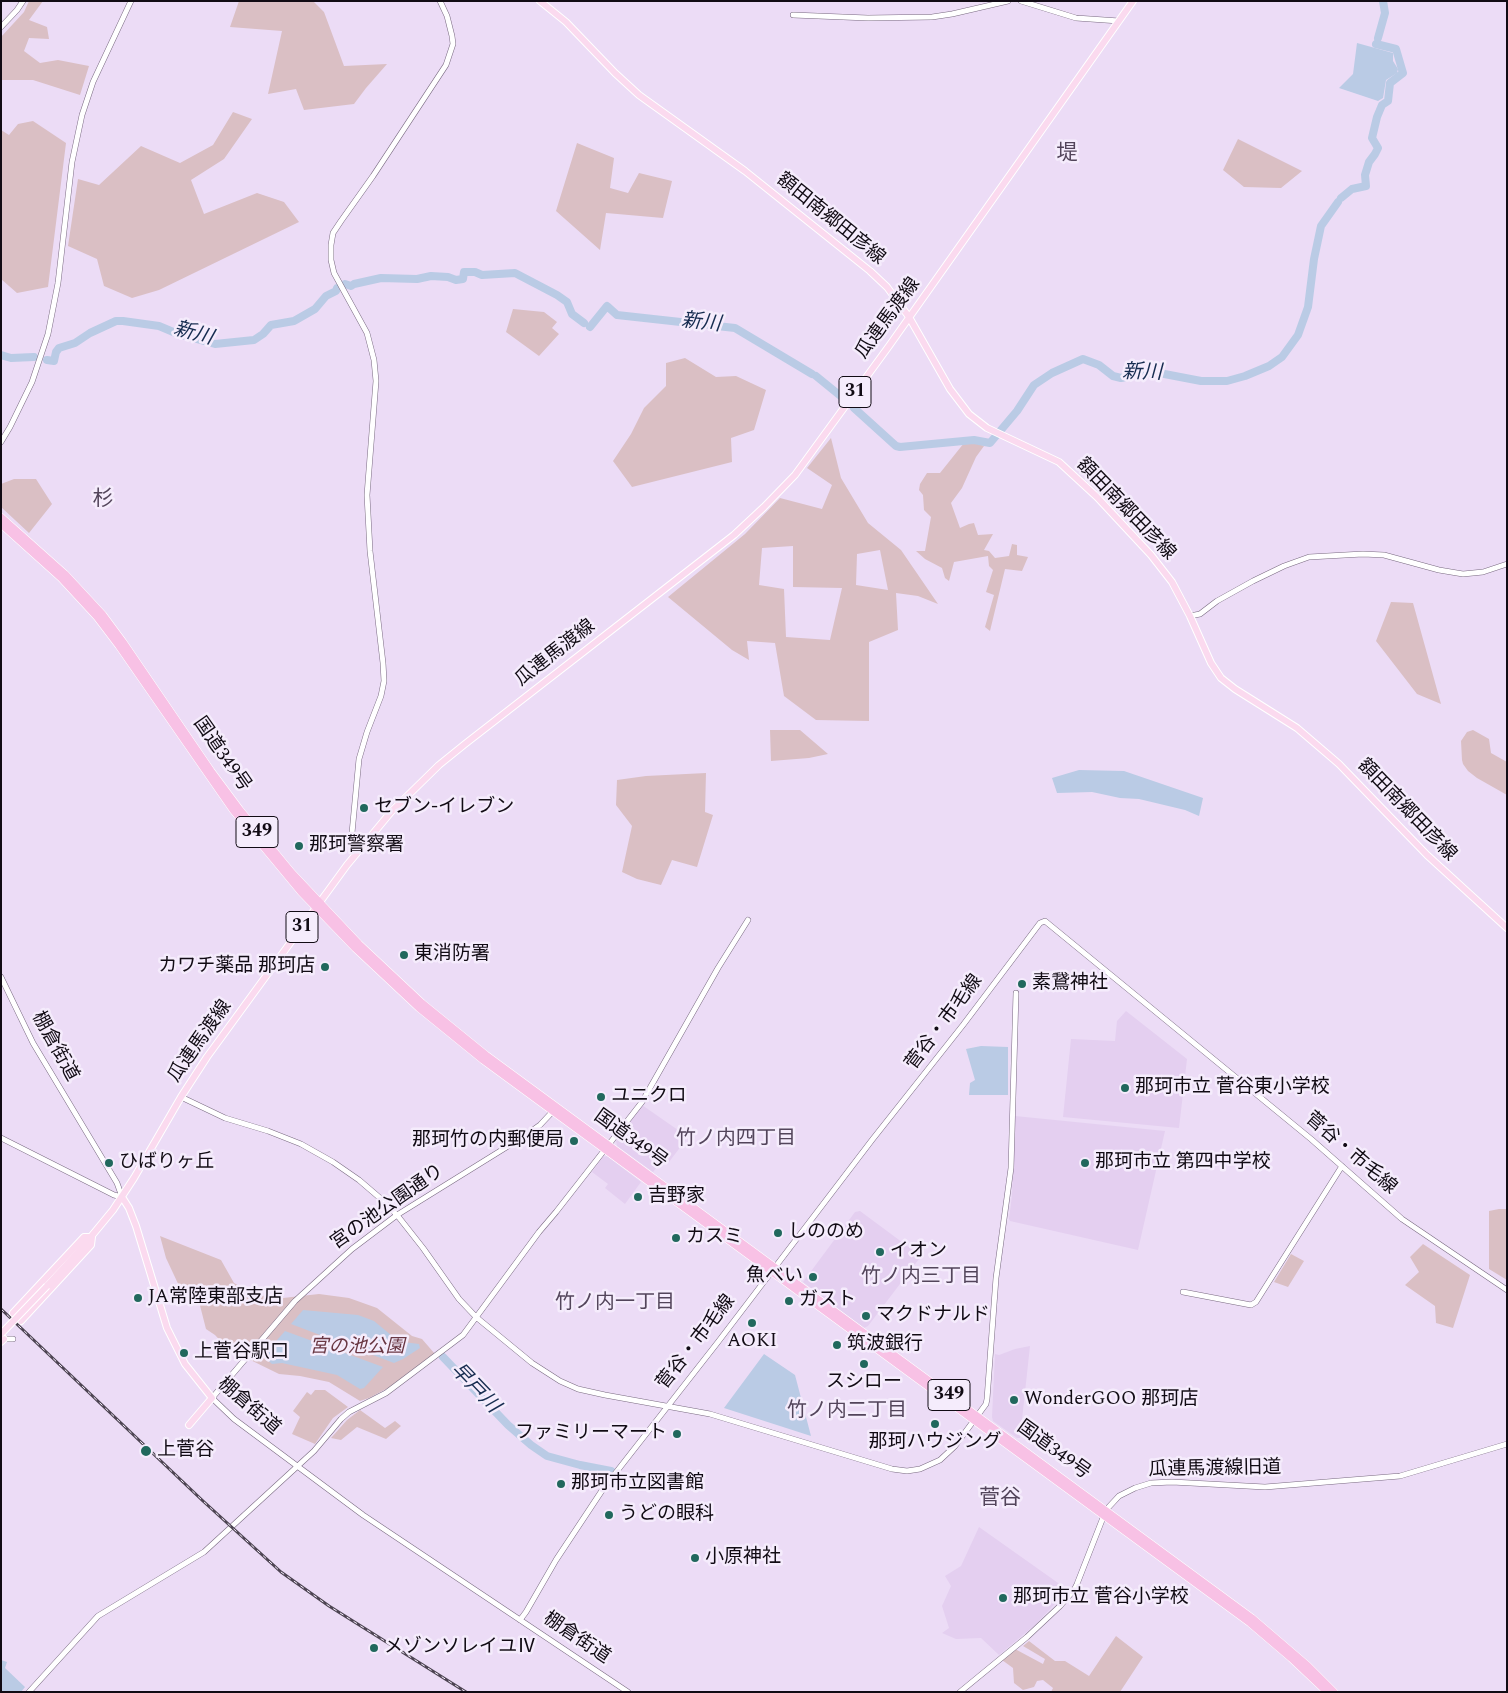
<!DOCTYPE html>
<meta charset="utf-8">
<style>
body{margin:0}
#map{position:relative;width:1508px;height:1693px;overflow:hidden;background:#ecdcf6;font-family:Spectral,serif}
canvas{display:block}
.frame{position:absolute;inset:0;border:2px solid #110b14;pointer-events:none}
</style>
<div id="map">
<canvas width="1508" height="1693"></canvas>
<div class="frame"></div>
</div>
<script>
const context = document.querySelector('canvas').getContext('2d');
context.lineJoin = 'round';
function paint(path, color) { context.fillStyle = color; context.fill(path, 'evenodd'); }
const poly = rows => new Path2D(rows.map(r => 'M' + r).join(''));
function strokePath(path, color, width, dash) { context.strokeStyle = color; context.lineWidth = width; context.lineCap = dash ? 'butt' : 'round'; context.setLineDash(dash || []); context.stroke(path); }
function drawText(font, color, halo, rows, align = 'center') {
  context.font = font + ' Spectral,"Noto Sans JP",serif'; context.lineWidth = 5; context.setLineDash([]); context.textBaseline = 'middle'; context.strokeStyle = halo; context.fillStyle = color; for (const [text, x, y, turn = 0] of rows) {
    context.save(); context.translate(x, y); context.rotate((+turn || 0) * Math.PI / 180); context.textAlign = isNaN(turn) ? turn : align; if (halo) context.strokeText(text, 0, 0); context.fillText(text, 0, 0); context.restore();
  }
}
paint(poly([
 [1126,1011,1187,1059,1179,1128,1063,1117,1071,1039,1115,1041,1117,1021],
 [642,1105,688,1137,669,1162,664,1158,653,1172,617,1146,616,1141],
 [1015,1116,1165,1131,1138,1250,1010,1221,1009,1219,1012,1195],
 [607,1156,641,1182,625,1204,605,1188,608,1184,592,1172,603,1157],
 [860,1211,918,1254,919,1259,868,1326,864,1328,803,1282,855,1212],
 [1030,1346,1020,1438,1017,1438,993,1421,992,1417,995,1354,999,1355,1015,1349],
 [979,1527,1068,1590,1035,1625,999,1655,981,1638,956,1639,942,1633,949,1628,942,1606,951,1586,945,1576,961,1566]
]), '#e4cff0');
paint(poly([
 [29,1,43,1,29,20,47,27,49,39,29,38,24,51,40,63,58,60,89,66,80,95,33,80,1,80,1,37,24,12],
 [239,1,313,1,324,12,344,66,387,64,366,88,354,104,304,110,296,89,268,94,282,31,230,27],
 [233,112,252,119,224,159,191,180,204,214,257,193,284,202,299,222,159,290,132,298,104,286,97,259,68,246,78,179,99,185,141,146,180,163,213,145],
 [33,121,66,143,48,287,17,293,1,279,1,130,9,135,18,124],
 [1238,139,1302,171,1281,188,1244,187,1223,170],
 [577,143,614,158,610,188,628,193,639,173,672,181,663,218,606,213,600,250,556,211],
 [513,309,544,312,557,322,552,328,559,334,539,356,506,332],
 [685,358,716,377,736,376,766,390,754,430,731,438,732,462,632,487,613,461,631,434,644,408,666,386,666,363],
 [831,438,841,478,868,523,901,550,938,604,918,596,896,593,898,630,869,642,869,721,816,720,784,696,775,643,747,641,749,660,732,650,668,597,745,534,780,498,822,509,832,485,807,468],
 [793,546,793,587,842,588,830,640,786,637,784,589,759,585,762,548],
 [880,550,888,590,856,585,857,554],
 [974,442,984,446,976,457,962,488,951,503,960,528,969,524,974,523,978,535,993,534,984,550,989,551,995,558,1009,556,1012,544,1017,545,1017,555,1028,557,1022,571,1005,569,990,631,985,627,994,595,986,592,993,570,989,566,988,556,954,562,949,581,945,578,942,568,925,559,916,551,925,551,931,517,924,510,923,495,919,490,920,484,927,473,940,473,964,443],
 [14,479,36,479,52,504,29,533,1,507,1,484],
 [1391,602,1413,603,1441,704,1417,694,1376,641],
 [770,730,800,730,828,754,809,758,771,761],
 [1473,730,1489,739,1491,753,1507,762,1507,795,1477,778,1468,771,1463,764,1462,760,1461,741,1467,732],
 [706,773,705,812,713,815,697,867,672,860,661,885,637,879,622,872,632,826,616,805,617,780,646,776],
 [1499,1209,1507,1209,1507,1280,1489,1269,1489,1211],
 [160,1236,221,1260,234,1283,256,1295,283,1298,319,1294,349,1298,377,1308,412,1336,422,1339,435,1354,388,1388,369,1398,360,1401,329,1382,300,1376,279,1374,228,1349,215,1335,206,1329,195,1286,181,1290,166,1258],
 [1423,1244,1470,1275,1453,1328,1436,1323,1435,1306,1405,1285,1419,1272,1410,1257],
 [1291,1254,1304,1261,1288,1287,1274,1282],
 [315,1390,325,1390,348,1407,333,1418,315,1444,292,1434,300,1417,293,1411,307,1392,311,1395],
 [360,1410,385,1428,395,1421,401,1426,386,1439,357,1427,341,1440,331,1438,347,1420],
 [1116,1636,1143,1657,1120,1692,1051,1692,1053,1688,1043,1680,1037,1681,1034,1687,1023,1690,1014,1683,1013,1668,1002,1660,1015,1649,1043,1664,1045,1659,1023,1646,1029,1641,1055,1661,1065,1661,1089,1676]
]), '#dabfc4');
paint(poly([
 [1357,43,1393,53,1393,61,1398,69,1397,73,1386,80,1383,98,1378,101,1339,88,1353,74],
 [1079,770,1124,771,1203,798,1199,816,1185,810,1139,799,1120,798,1092,792,1057,793,1052,778],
 [981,1046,1008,1047,1008,1095,969,1095,970,1083,975,1080,966,1049],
 [303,1310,358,1315,374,1321,397,1340,403,1342,419,1344,420,1348,403,1359,394,1363,291,1324],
 [285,1331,383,1367,364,1388,360,1389,337,1375,282,1363,272,1364,263,1356],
 [764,1354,795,1375,811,1436,724,1408],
 [1,1660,7,1662,5,1668,25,1687,21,1692,1,1692]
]), '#bacbe5');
strokePath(poly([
 [1378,38,1385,13,1383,1],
 [1341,198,1352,189,1366,186,1365,175,1369,162,1375,154,1378,148,1372,138,1377,117,1382,105,1388,101,1390,83,1403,73,1396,49,1376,44,1377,43],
 [345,284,351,286,354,284,381,278,417,279,431,276,448,277,456,280,463,279,464,272,475,272,482,275,515,273,557,295,567,302,572,314,584,323],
 [590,327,607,306,617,315,735,328,812,374],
 [1,355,11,358,34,357],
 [47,360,54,361,56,352,59,348,75,343,90,333,116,321,123,321,159,326,178,334,215,344,254,340,263,334,271,325,294,321,315,309,326,296,336,291,337,288],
 [816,376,843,398],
 [854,408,896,446,900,447,974,440,990,443,1017,411,1034,385,1052,373,1083,359,1099,365,1113,376,1121,378,1154,372,1201,381,1227,381,1245,376,1269,366,1282,357,1298,335,1308,307,1314,259,1321,226,1338,202],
 [443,1357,508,1425,531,1445,547,1456,580,1465,611,1471]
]), '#bacbe5', 8);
const minor = poly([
 [1021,1,1076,18,1119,21],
 [793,15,868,18,932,17,952,14,1008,1],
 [1,27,17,10,23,1],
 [1,442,10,427,32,382,48,334,58,283,72,162,82,115,93,82,131,1],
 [1190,616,1200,614,1217,601,1253,581,1284,566,1309,557,1363,554,1384,555,1439,570,1463,574,1483,572,1507,564],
 [362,847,355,840,352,833,359,759,367,732,381,696,384,681,383,663,370,551,367,495,376,381,374,360,367,333,334,273,331,260,331,245,333,233,341,221,373,176,446,65,453,44,452,36,447,16,440,1],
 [1,977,33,1043,117,1183,122,1197,114,1195,1,1138],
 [181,1097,225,1118,268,1131,301,1144,333,1162,359,1180,380,1198,397,1215,423,1248,459,1299,476,1317,532,1363,560,1381,578,1389,605,1395,710,1414,892,1469,907,1471,920,1469,940,1460,955,1446,986,1404,987,1399,996,1278,1011,1168,1016,993],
 [555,1109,540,1125,526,1135,397,1215,352,1249,295,1301,212,1398,234,1419,363,1515,628,1692],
 [1183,1292,1251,1305,1256,1302,1342,1166],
 [2,1339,13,1339],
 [520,1620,526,1612,556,1560,603,1489,718,1342,872,1140,963,1025,1040,923,1045,921,1311,1139,1402,1219,1507,1290],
 [29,1692,98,1616,204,1552,314,1451,341,1419,349,1412,386,1393,463,1335,539,1232,556,1212,642,1102,718,968,748,920],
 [960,1692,1027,1637,1060,1606,1074,1590,1077,1584,1106,1510,1119,1496,1135,1488,1151,1483,1172,1482,1265,1487,1400,1476,1507,1444]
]);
const major = poly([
 [540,1,566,22,615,73,639,95,745,171,870,271,887,287,909,317,950,389,969,414,987,428,1059,462,1097,497,1151,555,1172,582,1190,616,1211,663,1221,678,1235,689,1297,728,1339,764,1427,855,1507,928],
 [122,1197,129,1208,136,1226,167,1328,185,1364,212,1398,189,1425],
 [47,1286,80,1250,113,1210,134,1178,181,1097,207,1057,347,865,391,812,439,765,465,744,734,535,764,507,795,475,889,346,1133,1],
 [13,1313,84,1237,92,1237,91,1245,21,1321],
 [1,1342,4,1339]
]);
const highway = poly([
 [1,517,65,574,103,615,123,642,211,771,240,810,292,873,359,944,422,1003,486,1055,1252,1618,1308,1666,1334,1692],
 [1,524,61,578,97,617,119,646,233,810,301,892,355,948,419,1008,483,1060,1250,1623,1291,1658,1327,1692]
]);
strokePath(minor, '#796a81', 6);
strokePath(major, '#fff', 8);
strokePath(highway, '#fff', 8);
strokePath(minor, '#fff', 5);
strokePath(major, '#fbdaef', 6);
strokePath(highway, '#f8c1e5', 7);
const rail = poly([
 [1,1309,203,1501,281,1572,329,1606,466,1692]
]);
strokePath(rail, '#4d4452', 3);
strokePath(rail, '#f5ecfc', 1, [4]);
const majorBridge = poly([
 [1,1334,47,1286]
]);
strokePath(majorBridge, '#fff', 8, []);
strokePath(majorBridge, '#fbdaef', 6);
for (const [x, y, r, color] of [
 [364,808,5,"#21685d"],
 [299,846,5,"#21685d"],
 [404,955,5,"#21685d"],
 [325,967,5,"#21685d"],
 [1022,984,5,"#21685d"],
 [1125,1088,5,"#21685d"],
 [601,1097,5,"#21685d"],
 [574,1141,5,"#21685d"],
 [109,1163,5,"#21685d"],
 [1085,1163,5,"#21685d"],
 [638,1197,5,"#21685d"],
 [778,1233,5,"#21685d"],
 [676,1238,5,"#21685d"],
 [880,1252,5,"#21685d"],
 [813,1277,5,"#21685d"],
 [138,1298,5,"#21685d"],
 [789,1301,5,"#21685d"],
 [866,1316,5,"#21685d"],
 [752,1323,5,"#21685d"],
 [837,1345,5,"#21685d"],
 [184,1353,5,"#21685d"],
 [864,1364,5,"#21685d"],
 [1014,1400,5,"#21685d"],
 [935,1424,5,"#21685d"],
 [677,1434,5,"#21685d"],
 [146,1451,6,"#21685d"],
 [561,1484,5,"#21685d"],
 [609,1515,5,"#21685d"],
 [695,1558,5,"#21685d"],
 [1003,1598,5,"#21685d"],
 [374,1648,5,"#21685d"]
]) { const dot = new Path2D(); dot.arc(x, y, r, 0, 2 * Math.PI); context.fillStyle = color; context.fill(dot); strokePath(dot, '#f5ecfc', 2); }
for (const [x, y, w] of [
 [855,392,32],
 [257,832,42],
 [302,927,32],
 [949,1395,42]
]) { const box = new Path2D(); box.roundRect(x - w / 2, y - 15.5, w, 31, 4); context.fillStyle = '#f5ecfc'; context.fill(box); strokePath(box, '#110b14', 1); }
drawText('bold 18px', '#110b14', null, [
 ["31",855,392],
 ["349",257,832],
 ["31",302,927],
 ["349",949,1395]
]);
drawText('19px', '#110b14', '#f5ecfc', [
 ["額田南郷田彦線",830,220,39],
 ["瓜連馬渡線",889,319,-54],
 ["額田南郷田彦線",1125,510,46],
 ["瓜連馬渡線",556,654,-38],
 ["国道349号",221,755,55],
 ["額田南郷田彦線",1406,811,46],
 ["菅谷・市毛線",945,1023,-53],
 ["瓜連馬渡線",201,1042,-55],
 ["棚倉街道",54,1047,61],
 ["国道349号",630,1140,36],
 ["菅谷・市毛線",1350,1154,41],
 ["宮の池公園通り",388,1208,-35],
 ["菅谷・市毛線",697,1343,-52],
 ["棚倉街道",248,1407,41],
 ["国道349号",1053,1451,36],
 ["瓜連馬渡線旧道",1215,1470,-1],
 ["棚倉街道",576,1639,34]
]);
drawText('19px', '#110b14', '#f5ecfc', [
 ["セブン-イレブン",374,808],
 ["那珂警察署",309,846],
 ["東消防署",414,955],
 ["カワチ薬品 那珂店",315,967,"right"],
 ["素鵞神社",1032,984],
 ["那珂市立 菅谷東小学校",1135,1088],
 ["ユニクロ",611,1097],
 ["那珂竹の内郵便局",564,1141,"right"],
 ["ひばりヶ丘",119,1163],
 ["那珂市立 第四中学校",1095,1163],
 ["吉野家",648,1197],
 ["しののめ",788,1233],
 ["カスミ",686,1238],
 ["イオン",890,1252],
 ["魚べい",803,1277,"right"],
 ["JA常陸東部支店",148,1298],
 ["ガスト",799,1301],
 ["マクドナルド",876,1316],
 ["AOKI",752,1342,"center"],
 ["筑波銀行",847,1345],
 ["上菅谷駅口",194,1353],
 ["スシロー",864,1383,"center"],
 ["WonderGOO 那珂店",1024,1400],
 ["ファミリーマート",667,1434,"right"],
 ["那珂ハウジング",935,1443,"center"],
 ["上菅谷",157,1451],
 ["那珂市立図書館",571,1484],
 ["うどの眼科",619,1515],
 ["小原神社",705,1558],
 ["那珂市立 菅谷小学校",1013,1598],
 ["メゾンソレイユⅣ",384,1648]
], 'left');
drawText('italic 19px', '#693743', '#f5ecfc', [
 ["宮の池公園",357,1348]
]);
drawText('italic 20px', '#162c50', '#f5ecfc', [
 ["新川",701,324,6],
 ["新川",193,335,15],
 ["新川",1142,374,1],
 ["早戸川",474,1389,46]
]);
drawText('20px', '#53455b', '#f5ecfc', [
 ["竹ノ内四丁目",736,1140],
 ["竹ノ内三丁目",921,1278],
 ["竹ノ内一丁目",615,1304],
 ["竹ノ内二丁目",847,1412]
]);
drawText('21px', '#53455b', '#f5ecfc', [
 ["堤",1067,155],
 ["杉",103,501],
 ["菅谷",1000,1500]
]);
</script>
